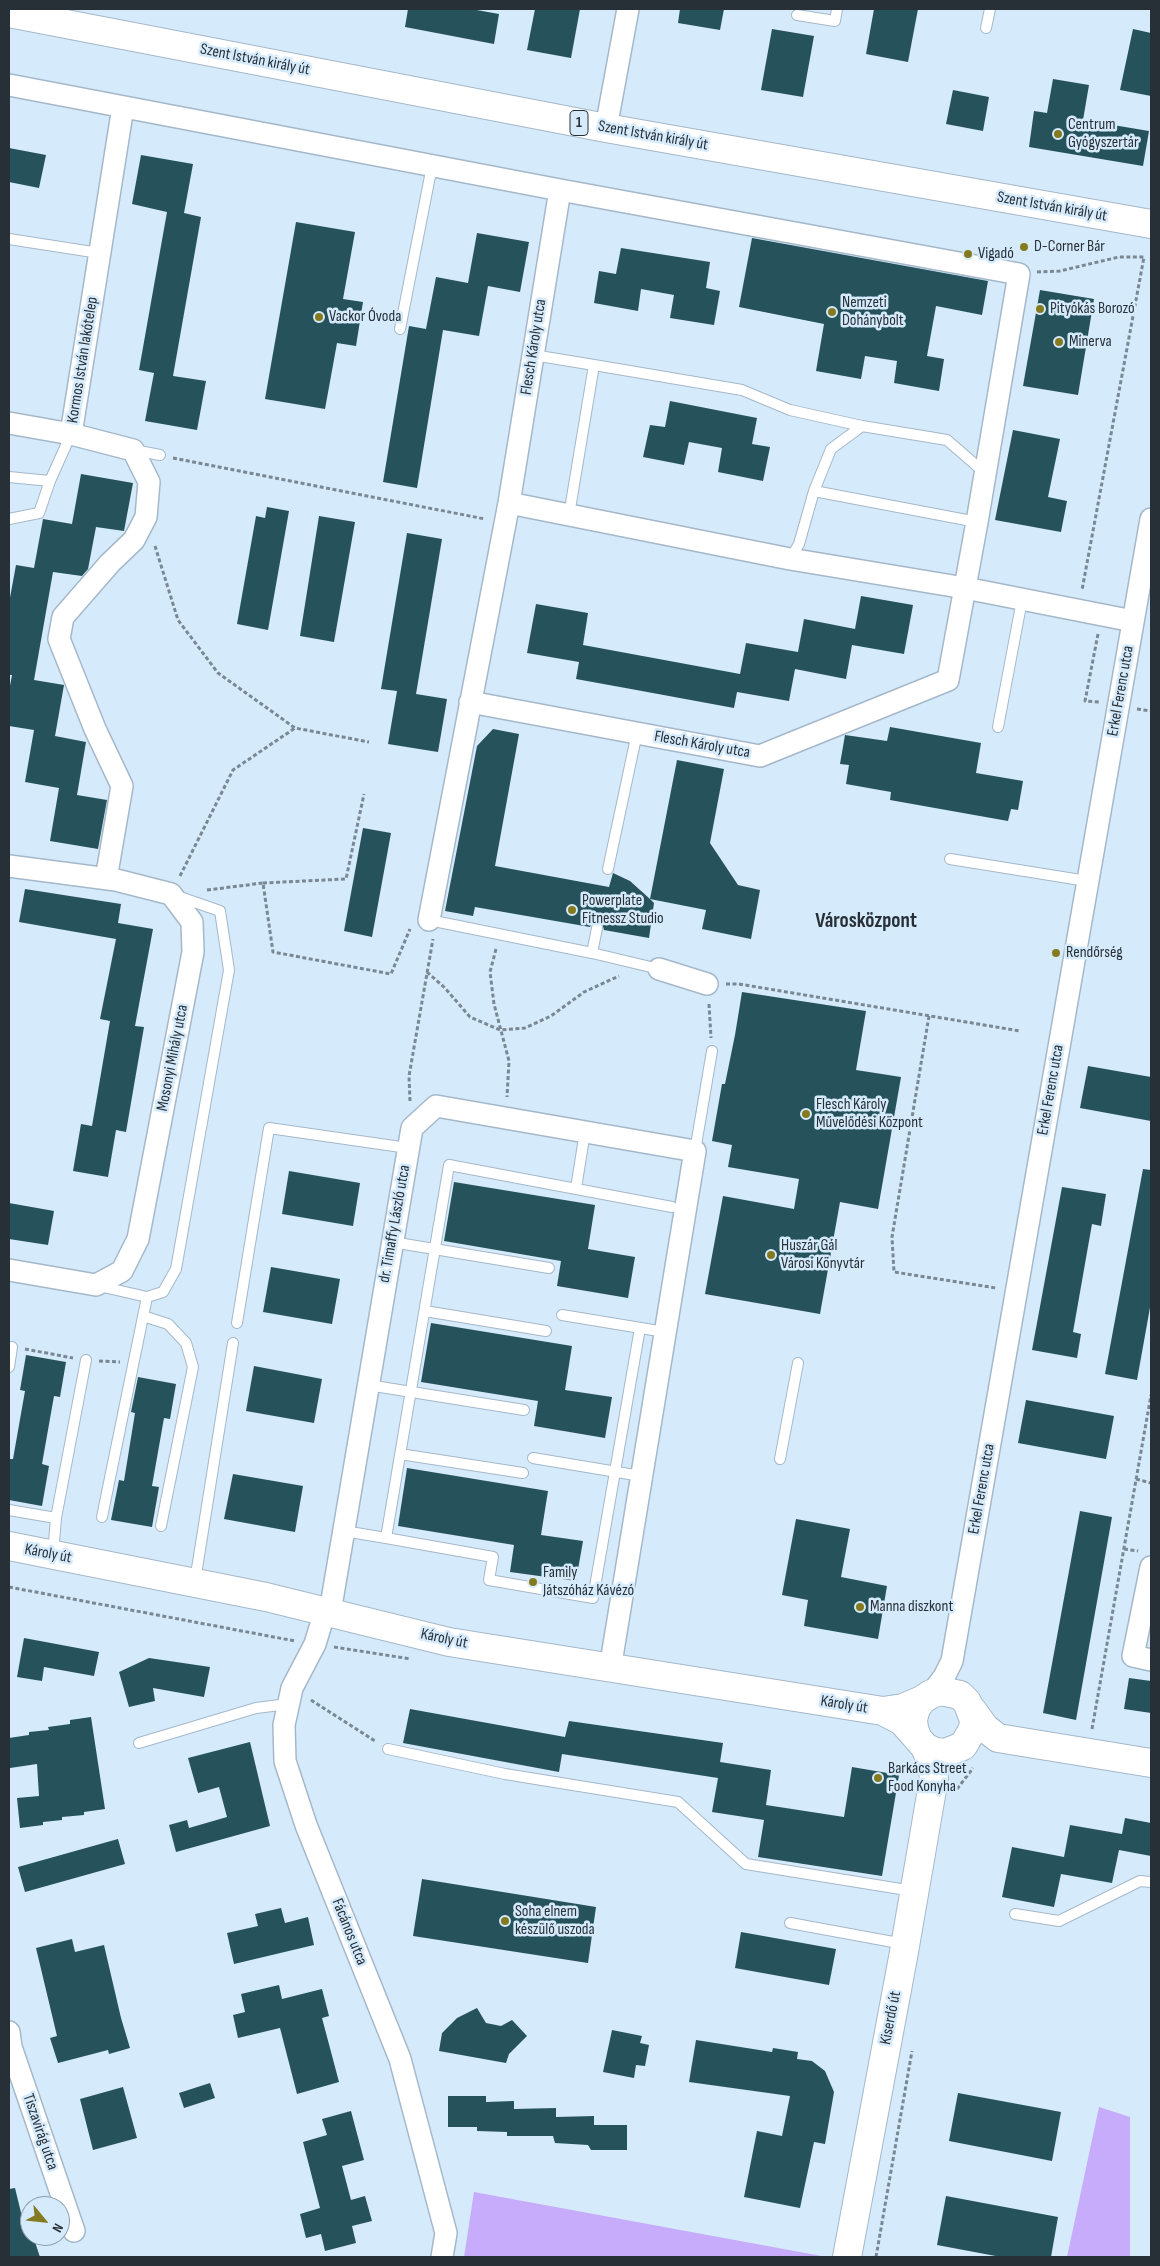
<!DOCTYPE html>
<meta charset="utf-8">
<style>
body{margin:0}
#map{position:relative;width:1160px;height:2266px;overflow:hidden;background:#d5eafb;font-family:"Sofia Sans Condensed",sans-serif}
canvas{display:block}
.frame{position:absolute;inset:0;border:10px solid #283037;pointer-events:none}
.north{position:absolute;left:20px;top:2196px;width:50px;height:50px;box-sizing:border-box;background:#d5eafb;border:1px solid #90a0ad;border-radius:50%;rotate:118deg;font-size:14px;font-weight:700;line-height:20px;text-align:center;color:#283037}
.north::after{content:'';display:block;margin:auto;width:18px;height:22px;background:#847b21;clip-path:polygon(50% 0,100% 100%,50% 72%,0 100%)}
</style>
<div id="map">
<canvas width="1160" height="2266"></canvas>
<div class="frame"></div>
<div class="north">N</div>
</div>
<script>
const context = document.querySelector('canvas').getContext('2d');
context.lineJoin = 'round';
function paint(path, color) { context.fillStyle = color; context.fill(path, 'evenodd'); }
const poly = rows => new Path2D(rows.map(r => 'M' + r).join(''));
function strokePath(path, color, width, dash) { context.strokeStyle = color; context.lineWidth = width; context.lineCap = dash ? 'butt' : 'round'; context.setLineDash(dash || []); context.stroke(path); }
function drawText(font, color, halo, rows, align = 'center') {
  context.font = font + ' "Sofia Sans Condensed",sans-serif'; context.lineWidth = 5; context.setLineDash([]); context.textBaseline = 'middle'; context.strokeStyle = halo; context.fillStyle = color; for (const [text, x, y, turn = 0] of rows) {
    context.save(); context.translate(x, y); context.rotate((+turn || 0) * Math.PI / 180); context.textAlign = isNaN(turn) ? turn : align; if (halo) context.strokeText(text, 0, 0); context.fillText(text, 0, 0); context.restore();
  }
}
paint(poly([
 [1099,2107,1130,2117,1130,2257,1067,2257],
 [474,2192,827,2257,464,2257]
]), '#c6acfa');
paint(poly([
 [408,9,471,9,499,14,494,44,405,27],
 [535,9,580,9,571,58,527,50],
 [680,9,724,9,720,30,678,23],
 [874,9,918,9,908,62,866,54],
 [772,29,814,36,803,97,761,90],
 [1133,29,1151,33,1151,96,1120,90],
 [1053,79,1089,85,1083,120,1149,131,1143,166,1029,147,1034,111,1047,113],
 [953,90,989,97,983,131,946,124],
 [9,148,46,155,39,188,9,182],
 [141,155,193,164,184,213,201,217,173,376,206,381,197,430,145,421,154,373,139,370,167,212,132,204],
 [296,222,355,232,343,299,363,302,356,346,337,343,325,409,265,399],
 [477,233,529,242,520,292,488,286,479,336,443,330,417,488,383,482,409,326,426,329,436,277,468,283],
 [752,238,988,281,982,315,936,306,927,356,944,359,939,391,894,383,897,361,865,356,861,379,816,371,824,324,739,307],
 [621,248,710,262,706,288,720,291,714,325,670,318,674,295,641,289,638,311,594,303,599,271,616,274],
 [1040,290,1094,299,1078,395,1023,386],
 [670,401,757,418,752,444,770,447,763,481,718,472,722,448,689,442,684,465,643,457,650,425,665,427],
 [1013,430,1060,439,1048,497,1067,501,1061,532,995,520],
 [81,474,133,483,124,531,96,527,88,569,82,576,53,572,34,680,64,685,55,736,86,742,77,795,107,800,98,849,50,841,59,788,25,782,34,730,9,726,9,691,12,675,9,675,9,603,16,565,34,568,43,519,72,524],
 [267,507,289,511,268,630,237,624,256,516,265,518],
 [319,516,355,522,334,642,300,636],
 [407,533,442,539,416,694,447,699,438,752,388,744,397,691,381,689],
 [861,596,913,605,904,654,852,645,846,679,795,669,789,701,737,692,734,708,631,689,576,679,579,662,527,653,536,604,588,613,583,645,740,674,746,643,798,652,804,619,855,629],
 [890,727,981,743,976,773,1023,781,1018,810,1011,809,1008,821,890,800,891,792,846,784,849,765,840,764,845,735,887,741],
 [493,729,519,734,495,866,609,887,613,873,630,881,650,899,677,760,724,769,710,843,738,885,760,890,751,939,702,929,706,910,650,899,654,903,649,938,604,930,602,923,598,921,592,923,590,927,475,907,473,916,445,911,477,746],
 [363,828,391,833,372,937,344,931],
 [25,889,121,904,118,923,153,929,135,1026,144,1027,126,1132,116,1130,108,1177,73,1171,81,1124,92,1126,110,1021,100,1019,116,939,19,922],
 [742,992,866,1011,856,1070,901,1077,878,1209,840,1202,820,1314,705,1294,723,1196,794,1209,799,1179,728,1167,732,1145,712,1141,722,1084,725,1084,735,1035],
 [1088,1066,1151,1077,1151,1121,1080,1108],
 [1143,1169,1151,1170,1151,1302,1137,1380,1105,1374],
 [289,1171,360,1183,353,1226,282,1214],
 [454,1182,595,1205,588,1249,635,1257,628,1298,557,1286,561,1261,444,1241],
 [1062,1187,1106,1194,1101,1226,1092,1224,1073,1332,1081,1334,1077,1358,1032,1350],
 [9,1203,54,1211,48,1245,9,1239],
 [271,1267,340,1279,332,1324,263,1312],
 [431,1323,572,1346,565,1390,612,1397,605,1438,534,1426,538,1401,421,1382],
 [26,1355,66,1362,60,1397,54,1396,42,1464,49,1466,42,1506,9,1500,9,1459,13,1459,25,1391,20,1390],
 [254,1366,322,1379,314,1423,246,1411],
 [138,1377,176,1384,170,1419,164,1418,152,1486,159,1487,152,1527,111,1520,119,1480,124,1481,135,1413,131,1412],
 [1026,1400,1114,1416,1106,1459,1018,1443],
 [407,1468,548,1491,541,1535,583,1541,576,1581,510,1572,514,1545,398,1526],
 [233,1474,303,1486,295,1532,224,1519],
 [1080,1511,1112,1517,1076,1720,1043,1713],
 [796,1519,850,1529,841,1577,887,1586,878,1639,804,1626,808,1600,782,1595],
 [24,1638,99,1652,94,1676,44,1667,42,1681,17,1677],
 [149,1658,210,1667,204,1697,153,1688,155,1701,129,1707,119,1672],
 [1129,1678,1151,1681,1151,1713,1124,1709],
 [410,1709,565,1737,569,1721,723,1743,720,1762,771,1770,766,1805,844,1817,852,1767,899,1775,882,1876,758,1857,764,1820,712,1812,718,1778,562,1754,559,1772,403,1743],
 [91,1717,105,1809,84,1812,84,1815,62,1817,62,1820,43,1822,43,1825,20,1828,17,1798,39,1796,37,1764,10,1768,9,1738,29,1735,29,1732,49,1730,48,1727,70,1724,70,1720],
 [250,1742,270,1826,176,1852,169,1825,187,1820,189,1828,227,1817,219,1787,198,1793,188,1758],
 [1125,1818,1151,1823,1151,1856,1119,1850,1112,1883,1061,1874,1054,1907,1002,1897,1012,1847,1064,1857,1070,1825,1122,1834],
 [118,1839,125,1864,25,1892,18,1867],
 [422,1879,596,1907,588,1963,413,1936],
 [281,1908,285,1923,308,1917,314,1945,234,1964,227,1933,258,1926,255,1914],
 [741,1932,836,1949,829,1985,735,1968],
 [72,1939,75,1952,104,1945,121,2018,130,2048,109,2054,108,2050,58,2063,50,2038,57,2036,36,1948],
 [279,1985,282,1999,322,1989,329,2016,322,2018,339,2082,297,2094,280,2028,238,2038,233,2015,245,2012,241,1994],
 [477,2008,486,2023,501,2026,512,2020,527,2036,509,2054,506,2063,439,2051,442,2033,457,2018],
 [612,2030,642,2036,640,2043,649,2045,645,2066,636,2065,634,2078,603,2072],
 [696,2040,772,2052,773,2048,798,2052,797,2059,812,2061,825,2071,834,2092,825,2144,814,2142,800,2208,744,2197,757,2131,782,2136,790,2096,689,2082],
 [210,2083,215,2098,184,2108,179,2093],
 [123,2087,137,2138,93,2150,80,2099],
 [958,2093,1061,2112,1052,2161,949,2141],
 [448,2096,486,2096,486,2102,514,2101,514,2109,556,2108,556,2117,594,2116,594,2125,627,2125,627,2150,591,2150,588,2145,555,2143,553,2136,507,2136,507,2132,477,2131,477,2127,448,2127],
 [351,2111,364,2160,342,2166,351,2200,365,2196,372,2221,352,2226,356,2243,325,2251,321,2234,306,2238,300,2214,320,2208,303,2142,327,2135,322,2119],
 [15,2188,25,2229,30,2227,30,2236,33,2236,40,2257,9,2257,9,2189],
 [946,2196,1058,2217,1051,2257,1001,2257,937,2245]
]), '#26525c');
const lane = poly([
 [797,15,835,21,837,9],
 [986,28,990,9],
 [9,239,99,253],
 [400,329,432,166],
 [533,355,594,365,569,515],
 [594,365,742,390,790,410,862,426],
 [134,450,160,455],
 [9,477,50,481,71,434],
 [814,491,977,522],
 [9,519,39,513,50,481],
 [790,559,799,544,814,491,831,449,862,426,947,440,985,473],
 [998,727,1022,600],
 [950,859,1087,881],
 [608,869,637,733],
 [429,920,592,953,659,969],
 [592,953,597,928],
 [695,1151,712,1051],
 [576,1188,585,1132],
 [392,1242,549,1268],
 [99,1286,147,1297,163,1292,176,1269,229,970,220,911,177,896],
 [425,1311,546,1331],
 [562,1315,665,1332],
 [143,1316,168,1324,186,1343,193,1367,161,1526],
 [237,1323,269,1128,408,1148],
 [640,1328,593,1598,489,1580,493,1557,386,1538,449,1165,672,1207],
 [9,1367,12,1347],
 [368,1385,524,1410],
 [400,1454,523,1473],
 [533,1458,641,1476],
 [780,1459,798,1363],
 [9,1510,56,1518],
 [102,1517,147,1297],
 [344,1531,386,1538],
 [53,1554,56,1518,86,1360],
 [195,1581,233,1343],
 [139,1743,256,1708,288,1704],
 [388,1749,505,1774,678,1802,746,1864,913,1891],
 [1015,1914,1059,1921,1140,1881,1151,1882],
 [790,1923,904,1944]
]);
const street = poly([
 [9,85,560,190,1019,274,977,522,948,680,760,756,470,702],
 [606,128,628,9],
 [9,423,71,434,133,450,149,482,146,517,134,540,110,563,63,617,59,639,95,729,122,786,106,879],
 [71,434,123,107],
 [509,503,790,559,965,588,1133,621],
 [9,866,116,880,171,894,192,922,193,952,138,1239,122,1271,96,1285,9,1270],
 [429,920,509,503,560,190],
 [659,969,707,984],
 [1151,1567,1133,1656,1151,1660],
 [325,1611,315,1644,292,1688,284,1725,285,1761,306,1825,400,2059,446,2233,442,2257],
 [330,1612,412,1128,436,1106,695,1151,610,1669],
 [931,1694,944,1677,952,1661,1151,519],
 [9,2032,11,2047,74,2231]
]);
const secondary = poly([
 [9,1546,266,1597,449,1642,883,1711,903,1708,922,1700],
 [972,1710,985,1728,998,1738,1151,1763],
 [883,1711,902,1721,918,1739,925,1747,935,1752,945,1753,963,1746,973,1729,974,1720,967,1702,960,1695,941,1691,931,1694,922,1700,916,1708,913,1719,914,1729,918,1739],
 [847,2257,904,1952,934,1778,931,1761,925,1747]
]);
const primary = poly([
 [9,13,606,128,1151,224]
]);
strokePath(lane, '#a5b8c9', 12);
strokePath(street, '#a5b8c9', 24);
strokePath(secondary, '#a5b8c9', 30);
strokePath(primary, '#a5b8c9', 30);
strokePath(poly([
 [1037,272,1060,271,1119,257,1144,257,1082,590],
 [173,458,485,519],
 [155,546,178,620,218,673,295,728,369,742],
 [1098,634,1085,701,1099,702],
 [1137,709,1151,711],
 [180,876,233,770,295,728],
 [263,883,346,879,364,794],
 [207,890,263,883,273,952,391,974,410,929],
 [496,949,490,972,494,1004,509,1061,507,1097],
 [427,972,445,988,470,1017,500,1030,525,1028,551,1016,584,992,619,976],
 [726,984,739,984,1020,1031],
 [709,1004,711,1038],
 [929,1016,892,1237,894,1272,996,1288],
 [410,1101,409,1076,433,939],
 [25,1349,73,1358],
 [99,1361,120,1362],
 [1136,1479,1151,1483],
 [1124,1549,1138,1551],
 [9,1587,295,1641],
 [334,1647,411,1659],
 [311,1700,375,1741],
 [1092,1729,1151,1395],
 [957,1789,973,1768],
 [876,2257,912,2051]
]), '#7a8894', 3, [4, 2.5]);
strokePath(lane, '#fff', 10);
strokePath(street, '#fff', 21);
strokePath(secondary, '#fff', 28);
strokePath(primary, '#fff', 28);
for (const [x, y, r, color] of [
 [1058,134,5,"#847b21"],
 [1024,247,5,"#847b21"],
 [968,254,5,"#847b21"],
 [1040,309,5,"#847b21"],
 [832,312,5,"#847b21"],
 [319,317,5,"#847b21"],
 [1059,342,5,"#847b21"],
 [572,910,5,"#847b21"],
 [1056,953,5,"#847b21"],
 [806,1114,5,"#847b21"],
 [771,1255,5,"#847b21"],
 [533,1582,5,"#847b21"],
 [860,1607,5,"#847b21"],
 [878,1778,5,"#847b21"],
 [505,1921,5,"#847b21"]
]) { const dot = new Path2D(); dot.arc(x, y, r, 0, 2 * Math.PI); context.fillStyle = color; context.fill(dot); strokePath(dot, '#d5eafb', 2); }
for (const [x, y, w] of [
 [579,123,18]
]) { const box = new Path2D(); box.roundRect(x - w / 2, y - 12.5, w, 25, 4); context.fillStyle = '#d5eafb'; context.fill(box); strokePath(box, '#283037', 1); }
drawText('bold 15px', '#283037', null, [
 ["1",579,123]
]);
drawText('16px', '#283037', '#d5eafb', [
 ["Szent István király út",255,60,11],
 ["Szent István király út",653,136,10],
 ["Szent István király út",1052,207,10],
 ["Flesch Károly utca",534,347,-81],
 ["Kormos István lakótelep",83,360,-81],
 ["Erkel Ferenc utca",1121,691,-80],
 ["Flesch Károly utca",702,745,10],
 ["Mosonyi Mihály utca",173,1058,-79],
 ["Erkel Ferenc utca",1051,1090,-80],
 ["dr. Timaffy László utca",395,1224,-80],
 ["Erkel Ferenc utca",982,1489,-80],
 ["Károly út",48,1554,11],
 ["Károly út",444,1639,12],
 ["Károly út",844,1705,9],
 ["Fácános utca",349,1932,68],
 ["Kiserdő út",891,2018,-79],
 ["Tiszavirág utca",40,2132,71]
]);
drawText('16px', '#283037', '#d5eafb', [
 ["Centrum",1068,125],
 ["Gyógyszertár",1068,143],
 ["D-Corner Bár",1034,247],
 ["Vigadó",978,254],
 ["Nemzeti",842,303],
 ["Dohánybolt",842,321],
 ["Pityókás Borozó",1050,309],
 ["Vackor Óvoda",329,317],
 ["Minerva",1069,342],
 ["Powerplate",582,901],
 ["Fitnessz Studio",582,919],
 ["Rendőrség",1066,953],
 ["Flesch Károly",816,1105],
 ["Művelődési Központ",816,1123],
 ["Huszár Gál",781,1246],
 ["Városi Könyvtár",781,1264],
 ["Family",543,1573],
 ["Játszóház Kávézó",543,1591],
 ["Manna diszkont",870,1607],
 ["Barkács Street",888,1769],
 ["Food Konyha",888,1787],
 ["Soha elnem",515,1912],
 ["készülő uszoda",515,1930]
], 'left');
drawText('bold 21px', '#283037', '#d5eafb', [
 ["Városközpont",866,922]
]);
</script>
